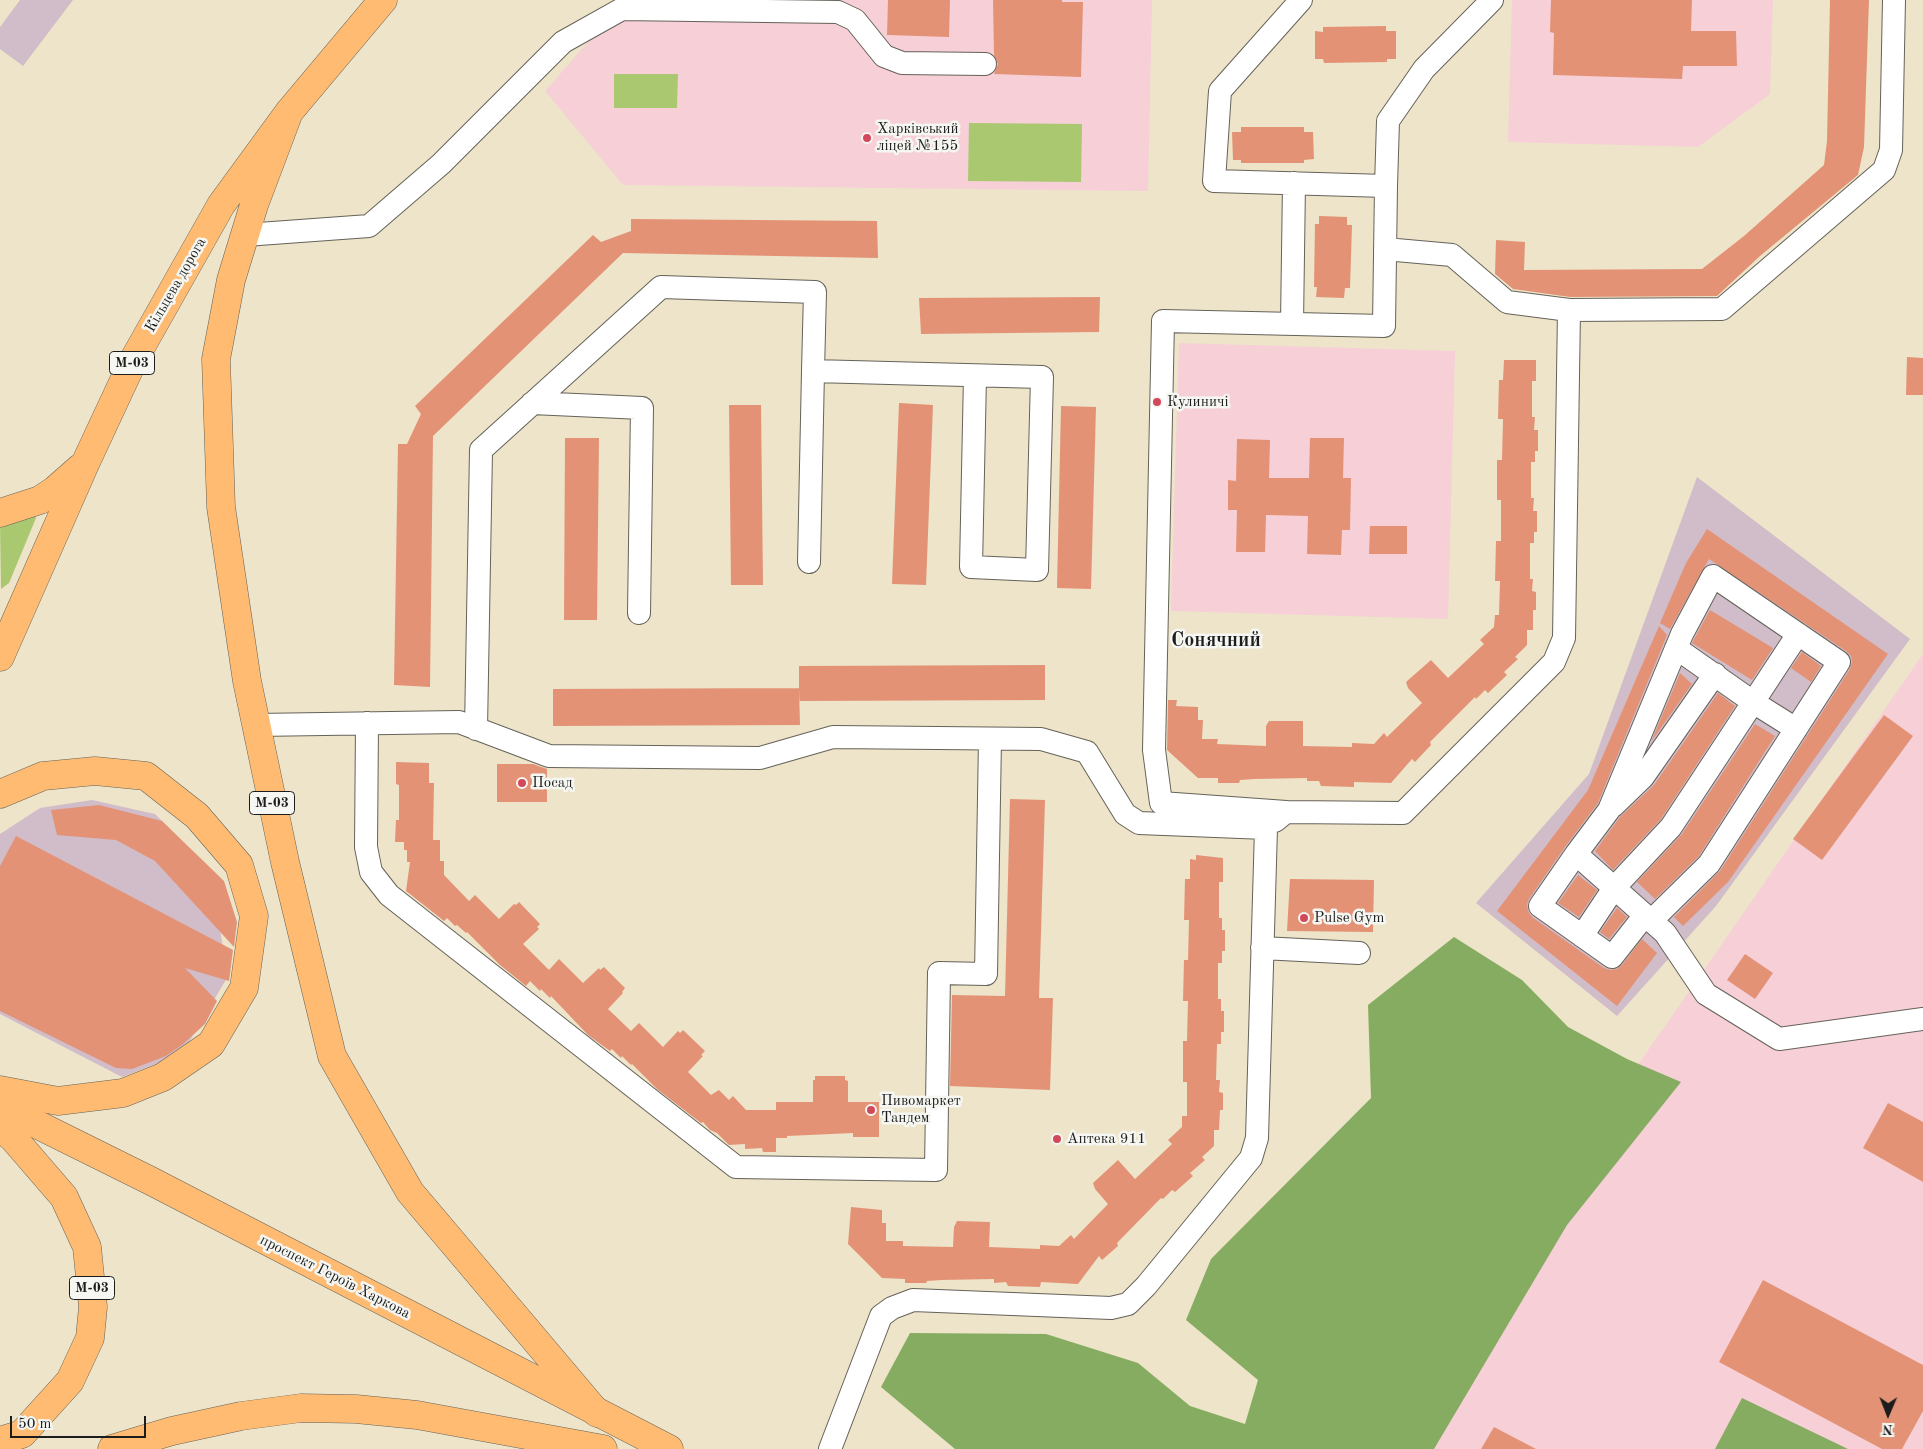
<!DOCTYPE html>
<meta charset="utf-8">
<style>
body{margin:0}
#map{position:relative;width:1923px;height:1449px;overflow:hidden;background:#ede4c9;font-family:"Old Standard TT",serif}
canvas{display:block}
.north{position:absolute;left:1863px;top:1389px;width:50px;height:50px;-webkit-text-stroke:4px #f6f6f2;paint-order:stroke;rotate:181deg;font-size:14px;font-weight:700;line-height:20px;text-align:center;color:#1c1c1c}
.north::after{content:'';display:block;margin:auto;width:18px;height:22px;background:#1c1c1c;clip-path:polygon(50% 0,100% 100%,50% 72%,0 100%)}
.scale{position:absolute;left:10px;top:1416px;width:136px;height:22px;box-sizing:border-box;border:2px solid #1c1c1c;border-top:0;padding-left:6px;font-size:15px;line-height:18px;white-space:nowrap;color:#1c1c1c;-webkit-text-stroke:4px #f6f6f2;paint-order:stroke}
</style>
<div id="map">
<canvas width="1923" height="1449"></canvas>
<div class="north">N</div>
<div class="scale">50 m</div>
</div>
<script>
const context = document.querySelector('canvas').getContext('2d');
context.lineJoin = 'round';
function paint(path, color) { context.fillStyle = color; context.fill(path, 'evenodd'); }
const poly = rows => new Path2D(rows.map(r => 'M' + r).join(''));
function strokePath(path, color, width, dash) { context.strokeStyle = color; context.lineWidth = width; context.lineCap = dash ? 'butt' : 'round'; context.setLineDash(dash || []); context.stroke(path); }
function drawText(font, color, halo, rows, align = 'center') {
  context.font = font + ' "Old Standard TT",serif'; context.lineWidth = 5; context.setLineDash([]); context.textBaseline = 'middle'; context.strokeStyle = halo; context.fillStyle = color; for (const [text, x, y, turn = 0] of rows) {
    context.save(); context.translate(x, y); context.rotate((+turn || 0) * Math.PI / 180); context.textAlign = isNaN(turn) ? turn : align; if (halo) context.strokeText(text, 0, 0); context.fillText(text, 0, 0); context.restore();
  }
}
paint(poly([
 [625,0,1152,0,1148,191,623,185,545,91],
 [1512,0,1773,0,1770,94,1698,147,1508,142],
 [1179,343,1455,351,1448,619,1171,611],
 [1923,654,1923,1449,1410,1449,1613,1101]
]), '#f6cfd7');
paint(poly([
 [20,0,73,0,23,66,0,49,0,27],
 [1697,477,1910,639,1716,906,1617,1016,1476,903,1589,774],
 [92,800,155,814,212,871,227,978,182,1054,122,1077,0,1014,0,834,40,808]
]), '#d1bdc9');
paint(poly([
 [614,74,678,74,677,108,614,108],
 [969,123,1082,124,1081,182,968,181],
 [34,510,36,518,9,583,1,589,0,522]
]), '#a9c870');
paint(poly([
 [1454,937,1522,980,1568,1027,1627,1059,1681,1082,1567,1225,1434,1449,955,1449,881,1387,910,1333,1046,1334,1138,1363,1190,1406,1245,1424,1258,1380,1186,1320,1211,1259,1371,1098,1368,1005],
 [1742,1398,1848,1449,1715,1449]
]), '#86ac62');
paint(poly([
 [888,0,950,0,949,37,887,35],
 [993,0,1062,0,1062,2,1083,2,1081,77,994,74,998,64,994,55],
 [1551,0,1692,0,1691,31,1736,31,1737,66,1683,66,1682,79,1553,75,1554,33,1550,32],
 [1830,0,1869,0,1864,147,1858,175,1760,256,1717,296,1570,297,1513,289,1495,274,1496,240,1525,242,1524,270,1702,269,1744,236,1824,165,1827,141],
 [1386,26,1386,31,1396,31,1396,59,1387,59,1387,62,1324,63,1323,59,1315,59,1315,31,1323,32,1323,27],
 [1241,127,1304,127,1304,132,1313,132,1314,159,1304,160,1304,163,1241,163,1241,160,1233,160,1232,132,1241,132],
 [1319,216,1347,217,1347,225,1352,225,1350,288,1345,288,1344,298,1316,297,1317,287,1314,287,1315,224,1319,224],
 [631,219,877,221,878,258,623,253,433,436,430,687,394,685,398,444,407,444,421,414,415,406,593,235,601,242,631,231],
 [1100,297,1099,332,921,334,919,298],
 [1907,357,1923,358,1923,395,1906,395],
 [1504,360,1536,360,1536,381,1532,381,1532,417,1535,417,1534,430,1538,430,1538,451,1535,451,1535,462,1531,462,1531,498,1534,498,1533,511,1537,511,1537,532,1534,532,1534,543,1530,543,1530,579,1533,579,1532,591,1536,592,1536,610,1533,610,1533,630,1527,630,1527,645,1515,657,1518,659,1504,672,1507,675,1488,693,1485,690,1476,699,1475,697,1430,742,1431,745,1415,762,1412,759,1391,783,1354,782,1354,787,1321,786,1319,781,1307,781,1307,778,1254,779,1240,780,1239,783,1218,783,1218,778,1198,778,1167,750,1168,700,1177,700,1176,706,1198,707,1198,720,1203,720,1202,739,1218,739,1217,744,1266,746,1266,726,1269,721,1303,721,1303,746,1352,747,1352,743,1374,744,1384,733,1387,737,1422,703,1408,688,1406,682,1431,660,1448,678,1484,644,1480,640,1494,627,1495,615,1499,615,1500,581,1495,581,1496,541,1501,541,1501,500,1497,500,1497,460,1502,460,1503,419,1498,419,1499,380,1503,380],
 [899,403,933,405,926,585,892,584],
 [729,405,761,405,763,585,731,585],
 [1061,406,1096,407,1091,589,1057,588],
 [565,438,599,438,597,620,564,620],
 [1310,438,1344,438,1343,478,1351,478,1350,530,1342,530,1341,555,1307,554,1308,516,1266,515,1265,552,1236,552,1237,510,1228,510,1228,480,1236,481,1237,439,1270,440,1269,478,1309,478],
 [1370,526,1407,526,1407,554,1369,554],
 [1707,529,1888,654,1728,882,1683,926,1674,917,1720,871,1850,669,1852,662,1851,656,1846,651,1709,559,1670,629,1660,623,1686,563],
 [1710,610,1773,648,1752,680,1692,643],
 [1659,626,1667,635,1598,803,1565,847,1529,899,1527,904,1528,911,1532,917,1604,968,1610,970,1617,969,1622,965,1642,939,1657,953,1617,1006,1497,911,1588,790],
 [1802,652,1821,666,1811,682,1791,668],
 [1045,665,1045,700,799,701,799,666],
 [1680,673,1692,684,1651,742],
 [799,688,800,725,553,726,553,689],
 [1718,693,1735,706,1661,819,1613,870,1595,851,1620,817,1654,785],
 [1884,715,1913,736,1822,860,1793,839],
 [1755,724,1775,736,1699,856,1655,899,1637,882,1682,834],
 [396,762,429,763,429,783,434,783,433,840,440,840,440,861,444,861,444,875,469,901,475,895,499,919,514,904,516,905,519,902,540,924,537,927,539,929,523,944,549,970,559,959,583,983,599,968,600,970,604,967,625,988,622,992,623,993,608,1009,631,1031,639,1023,663,1047,678,1031,680,1033,683,1030,705,1051,701,1055,703,1056,688,1072,711,1095,719,1090,729,1100,733,1096,746,1110,776,1110,776,1102,813,1102,813,1080,815,1080,815,1076,845,1076,845,1080,848,1081,848,1102,879,1102,879,1137,853,1137,853,1133,787,1136,787,1138,776,1138,776,1152,763,1152,762,1148,745,1149,745,1144,729,1145,717,1133,710,1130,703,1122,701,1123,657,1089,632,1064,631,1065,622,1056,621,1058,612,1049,610,1051,588,1035,551,996,550,998,541,989,540,991,530,981,526,986,500,965,467,932,466,933,457,925,455,926,447,918,444,921,406,891,410,862,407,862,407,850,404,850,404,842,395,842,396,820,399,820,399,785,396,784],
 [497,764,533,764,547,769,547,802,497,802],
 [1010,799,1045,800,1039,998,1053,998,1050,1090,950,1086,952,995,1005,996],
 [99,805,162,821,224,881,237,922,234,947,155,861,116,840,57,835,51,810],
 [16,836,233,950,229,981,185,968,217,1001,205,1024,182,1045,166,1056,132,1069,116,1068,0,1011,0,866],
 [1196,855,1223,858,1223,882,1219,882,1219,918,1222,918,1222,930,1225,930,1225,951,1222,951,1222,963,1218,963,1218,999,1221,999,1221,1011,1224,1011,1224,1032,1221,1032,1221,1044,1217,1044,1216,1080,1220,1080,1219,1092,1223,1093,1223,1110,1220,1110,1219,1130,1214,1130,1214,1146,1202,1157,1205,1160,1190,1173,1193,1176,1175,1192,1172,1190,1163,1199,1161,1198,1117,1243,1118,1246,1102,1260,1099,1256,1078,1284,1041,1282,1040,1287,1008,1286,1006,1282,994,1283,994,1279,941,1280,927,1281,926,1283,905,1283,905,1279,882,1278,848,1244,851,1207,882,1210,882,1223,886,1223,886,1241,903,1241,903,1246,953,1247,954,1227,957,1221,990,1222,989,1247,1040,1249,1040,1245,1059,1246,1071,1235,1074,1239,1108,1204,1095,1189,1093,1183,1118,1160,1135,1179,1172,1144,1168,1140,1182,1127,1182,1116,1187,1116,1187,1082,1183,1082,1183,1041,1187,1041,1188,1001,1183,1001,1184,960,1188,960,1189,920,1184,920,1185,879,1190,879,1190,859,1196,860],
 [1578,875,1597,890,1579,917,1558,903],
 [1290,879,1374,880,1373,932,1287,931],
 [1617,908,1627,917,1609,939,1600,932],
 [1745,954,1773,973,1755,999,1727,980],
 [1888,1103,1923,1122,1923,1182,1863,1148],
 [1763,1280,1923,1365,1923,1411,1902,1449,1882,1449,1719,1362],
 [1494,1427,1536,1449,1481,1449]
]), '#e39276');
const minor = poly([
 [1386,186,1388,121,1424,69,1492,0],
 [245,235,369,226,441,164,563,42,622,9,838,12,855,20,884,56,902,63,985,64],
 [1385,249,1452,255,1507,302,1569,310],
 [1292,324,1294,183],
 [532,403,642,408,639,613],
 [809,562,813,371],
 [1676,648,1753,702,1796,729],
 [367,723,366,847,371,872,389,895,736,1167,936,1170,939,973,986,974,990,739],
 [256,725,459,722,549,756,760,758,833,737,1041,739,1087,752,1125,814,1139,823,1266,828,1257,1138,1251,1158,1146,1286,1128,1304,1111,1308,913,1300,892,1308,881,1316,830,1449],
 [476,729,481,450,661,287,815,292,813,371,1042,377,1037,570,971,567,975,376],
 [1613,806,1643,777,1715,674],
 [1286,812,1161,803,1154,750,1163,321,1384,326,1386,186,1214,181,1220,91,1301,0],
 [1275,821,1286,812,1403,813,1554,662,1564,638,1569,310,1722,309,1884,170,1891,150,1894,0],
 [1576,854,1609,810,1682,634,1713,576,1839,662,1709,864,1651,921],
 [1645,915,1612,957,1540,906,1576,854,1665,933,1706,994,1779,1039,1923,1019],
 [1582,936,1614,888,1671,827,1798,634],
 [1262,948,1359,953]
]);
const major = poly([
 [0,1106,151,1181,669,1449]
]);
const highway = poly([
 [289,112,254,205,231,280,216,359,221,507,247,681,285,862,332,1056,410,1192,597,1413],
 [0,513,40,500,55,490,80,468],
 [0,657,85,464,133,361,221,205,289,112,383,0],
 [0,794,43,776,95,771,146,776,197,816,239,865,254,916,244,988,211,1044,163,1077,123,1093,58,1101,0,1090],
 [0,1127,14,1139,64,1197,87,1247,93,1307,90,1338,70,1381,22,1434,0,1441],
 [112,1449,172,1431,241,1416,301,1408,356,1409,417,1415,603,1449]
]);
strokePath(minor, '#656259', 24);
strokePath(major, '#656259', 29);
strokePath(highway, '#656259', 29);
strokePath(minor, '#fff', 22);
strokePath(major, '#febb71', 28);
strokePath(highway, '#febb71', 28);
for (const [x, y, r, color] of [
 [867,138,5,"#d1495b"],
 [1157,402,5,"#d1495b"],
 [522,783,5,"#d1495b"],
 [1304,918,5,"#d1495b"],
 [871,1110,5,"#d1495b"],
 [1057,1139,5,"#d1495b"]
]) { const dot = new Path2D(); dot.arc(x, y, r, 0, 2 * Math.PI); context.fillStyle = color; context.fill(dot); strokePath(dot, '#f6f6f2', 2); }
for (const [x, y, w] of [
 [132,363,45],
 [272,803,45],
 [92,1288,45]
]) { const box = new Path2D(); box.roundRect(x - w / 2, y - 11.5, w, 23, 4); context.fillStyle = '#f6f6f2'; context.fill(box); strokePath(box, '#1c1c1c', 1); }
drawText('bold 14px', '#1c1c1c', null, [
 ["М-03",132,363],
 ["М-03",272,803],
 ["М-03",92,1288]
]);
drawText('15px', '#1c1c1c', '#f6f6f2', [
 ["Харківський",877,129],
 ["ліцей №155",877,146],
 ["Кулиничі",1167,402],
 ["Посад",532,783],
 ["Pulse Gym",1314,918],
 ["Пивомаркет",881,1101],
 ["Тандем",881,1118],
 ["Аптека 911",1067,1139]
], 'left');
drawText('15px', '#1c1c1c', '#f6f6f2', [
 ["Кільцева дорога",176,285,-60],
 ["проспект Героїв Харкова",335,1277,27]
]);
drawText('bold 20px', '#1c1c1c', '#f6f6f2', [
 ["Сонячний",1216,641]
]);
</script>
